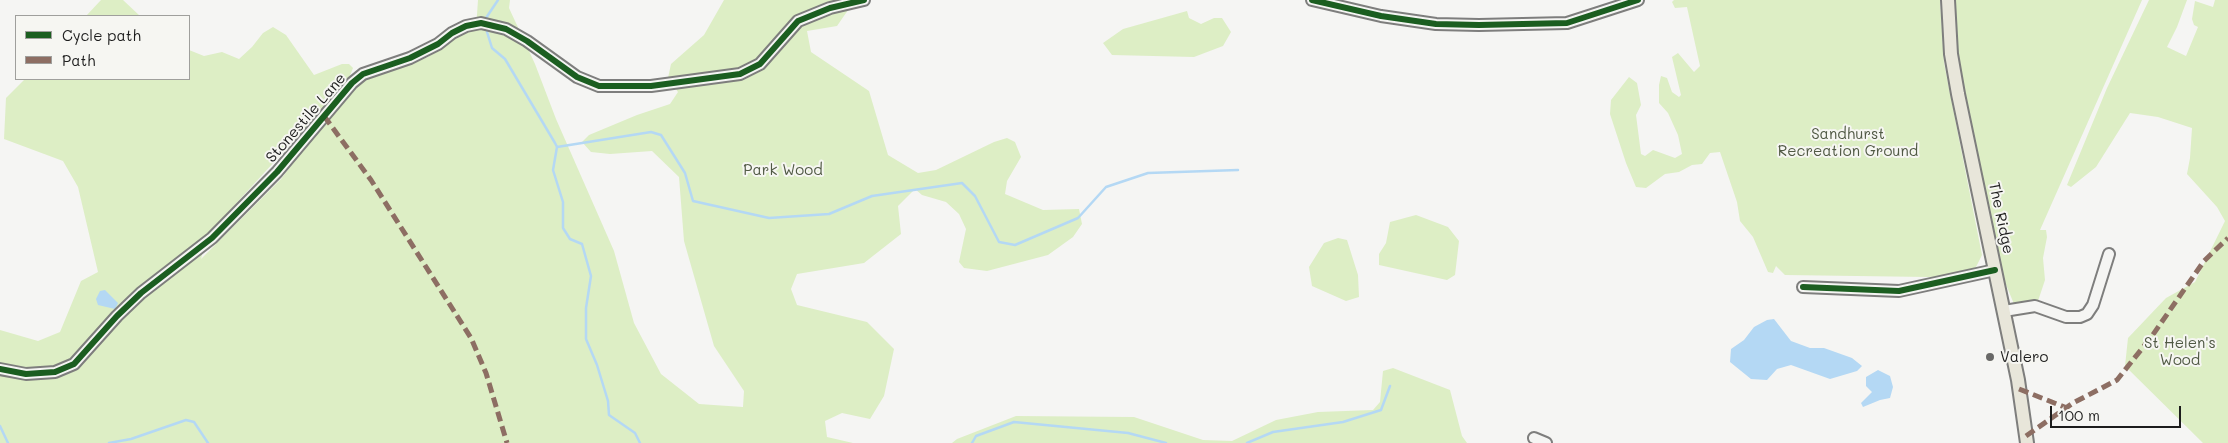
<!DOCTYPE html>
<style>
body{margin:0}
#map{position:relative;width:2228px;height:443px;overflow:hidden;background:#f5f5f3;font-family:Mali,sans-serif}
canvas{display:block}
.legend{position:absolute;left:15px;top:15px;width:175px;height:65px;box-sizing:border-box;background:#f6f6f2;border:1px solid #9f9f9c;margin:0;padding:6px 9px;list-style:none;font-size:15px;color:#1c1c1c}
.legend li{display:flex;align-items:center;gap:10px;height:25px}
.legend b{width:25px;border:1px solid #9f9f9c}
.scale{position:absolute;left:2050px;top:406px;width:131px;height:22px;box-sizing:border-box;border:2px solid #1c1c1c;border-top:0;padding-left:6px;font-size:15px;line-height:18px;white-space:nowrap;color:#1c1c1c;-webkit-text-stroke:4px #f6f6f2;paint-order:stroke}
</style>
<div id="map">
<canvas width="2228" height="443"></canvas>
<ul class="legend">
<li><b style="height:6px;background:#1b5e20"></b>Cycle path</li>
<li><b style="height:6px;background:#8d6e63"></b>Path</li>
</ul>
<div class="scale">100 m</div>
</div>
<script>
const context = document.querySelector('canvas').getContext('2d');
context.lineJoin = 'round';
function paint(path, color) { context.fillStyle = color; context.fill(path, 'evenodd'); }
const poly = rows => new Path2D(rows.map(r => 'M' + r).join(''));
function strokePath(path, color, width, dash) { context.strokeStyle = color; context.lineWidth = width; context.lineCap = dash ? 'butt' : 'round'; context.setLineDash(dash || []); context.stroke(path); }
function drawText(font, color, halo, rows, align = 'center') {
  context.font = font + ' Mali,sans-serif'; context.lineWidth = 4; context.setLineDash([]); context.textBaseline = 'middle'; context.strokeStyle = halo; context.fillStyle = color; for (const [text, x, y, turn = 0] of rows) {
    context.save(); context.translate(x, y); context.rotate((+turn || 0) * Math.PI / 180); context.textAlign = isNaN(turn) ? turn : align; if (halo) context.strokeText(text, 0, 0); context.fillText(text, 0, 0); context.restore();
  }
}
paint(poly([
 [101,0,123,0,140,16,86,16],
 [478,0,510,0,509,8,535,64,556,119,614,251,634,323,661,374,699,404,743,407,744,391,714,346,684,241,679,177,652,151,610,154,591,152,582,142,589,135,637,115,670,104,678,92,668,78,671,64,704,35,724,0,855,0,837,26,807,31,811,52,869,91,888,155,918,173,936,170,994,142,1007,138,1015,142,1021,157,1007,181,1005,194,1043,210,1079,209,1082,224,1073,237,1048,255,987,271,964,268,959,262,966,229,959,214,946,202,922,195,915,189,898,206,901,234,864,263,797,274,791,289,797,305,867,322,894,349,884,396,870,419,842,413,825,421,827,437,853,443,0,443,0,330,38,341,60,332,81,281,98,272,78,187,63,161,4,139,6,98,25,79,189,79,189,50,204,56,222,52,239,59,252,47,263,33,273,27,286,35,314,75,342,64,349,64,353,68,349,78,334,95,340,105,354,89,370,77,428,57,461,33,476,29],
 [309,124,319,129,281,179,201,259,208,234],
 [1674,0,1940,0,1944,63,1982,255,1976,267,1965,272,1950,276,1928,277,1785,275,1776,266,1773,273,1768,272,1753,237,1740,221,1737,202,1720,152,1710,153,1702,164,1692,165,1679,172,1665,174,1646,188,1636,187,1626,163,1610,114,1611,100,1629,77,1637,83,1641,105,1636,115,1641,154,1645,156,1653,150,1675,158,1682,154,1678,135,1668,113,1659,103,1659,85,1661,76,1667,78,1672,92,1679,97,1681,95,1672,57,1678,53,1694,72,1700,66,1687,7,1675,8,1672,2],
 [1951,0,2142,0,2040,230,2046,230,2047,237,2043,258,2045,280,2038,301,2028,307,2014,304,2000,270,1957,78],
 [2149,0,2187,0,2177,27,2167,47,2186,56,2198,27,2194,25,2192,19,2195,1,2213,7,2215,0,2228,0,2228,443,2203,443,2125,366,2128,338,2166,298,2195,282,2225,221,2217,207,2187,174,2190,158,2192,128,2158,117,2130,113,2096,167,2071,187,2067,185,2107,88],
 [1187,11,1189,18,1201,24,1214,18,1222,18,1231,32,1223,46,1194,57,1112,55,1103,43,1123,29],
 [1416,215,1448,227,1459,241,1455,275,1447,280,1379,265,1379,254,1386,243,1390,222],
 [1338,238,1347,240,1358,275,1359,297,1346,301,1312,286,1309,267,1324,243],
 [1393,368,1450,390,1462,436,1467,443,952,443,957,439,1016,416,1134,417,1203,440,1232,441,1276,420,1318,412,1373,410,1380,402,1383,371]
]), '#ddeec5');
paint(poly([
 [105,290,118,303,115,309,98,305,96,299,100,291],
 [1774,319,1791,341,1810,348,1824,348,1852,358,1862,366,1857,371,1830,379,1791,365,1777,369,1767,380,1751,379,1730,362,1731,349,1744,340,1754,327,1767,320],
 [1878,370,1890,376,1893,387,1890,398,1880,400,1863,407,1861,403,1872,392,1866,386,1866,377]
]), '#b4d8f4');
strokePath(poly([
 [486,18,498,0],
 [487,32,492,48,505,59,555,143,557,147,553,170,563,202,563,228,570,239,582,244,591,276,586,308,586,339,597,365,608,401,609,415,635,433,640,443],
 [557,147,651,132,661,135,685,173,693,201,769,218,829,214,872,196,962,183,975,196,999,242,1015,245,1078,218,1106,187,1148,173,1238,170],
 [0,426,8,443],
 [109,443,131,439,186,420,194,422,208,443],
 [972,443,976,436,1014,422,1128,433,1166,443],
 [1247,443,1273,432,1343,422,1381,410,1390,386]
]), '#b4d8f4', 2.5);
const minor = poly([
 [1312,0,1381,16,1436,24,1479,25,1567,23,1638,0],
 [1803,287,1899,291,1995,270],
 [2004,311,2035,306,2066,317,2080,317,2087,314,2093,305,2109,254],
 [0,369,26,374,55,372,74,364,117,316,141,293,212,238,277,172,352,83,363,74,410,58,438,44,452,33,466,26,481,23,506,29,527,41,577,77,599,86,651,86,740,74,760,64,798,21,830,8,864,0],
 [1534,438,1546,443]
]);
const major = poly([
 [1948,0,1951,54,1958,94,2018,380,2027,443]
]);
strokePath(minor, '#7e7e7d', 14);
strokePath(major, '#7e7e7d', 16);
strokePath(minor, '#f5f5f3', 10);
strokePath(major, '#e8e6da', 12);
strokePath(poly([
 [324,116,371,180,471,338,486,373,507,443],
 [2019,389,2067,408],
 [2026,436,2073,403,2117,380,2152,336,2204,261,2228,238]
]), '#8d6e63', 5, [10, 5]);
strokePath(poly([
 [1312,0,1381,16,1436,24,1479,25,1567,23,1638,0],
 [1803,287,1899,291,1995,270],
 [0,369,26,374,55,372,74,364,117,316,141,293,212,238,277,172,352,83,363,74,410,58,438,44,452,33,466,26,481,23,506,29,527,41,577,77,599,86,651,86,740,74,760,64,798,21,830,8,864,0]
]), '#1b5e20', 6);
for (const [x, y, r, color] of [
 [1990,357,5,"#686867"]
]) { const dot = new Path2D(); dot.arc(x, y, r, 0, 2 * Math.PI); context.fillStyle = color; context.fill(dot); strokePath(dot, '#f6f6f2', 2); }
drawText('15px', '#1c1c1c', '#f6f6f2', [
 ["Stonestile Lane",306,118,-49],
 ["The Ridge",2001,218,78]
]);
drawText('15px', '#505944', '#f6f6f2', [
 ["Sandhurst",1848,134],
 ["Recreation Ground",1848,151],
 ["Park Wood",783,170],
 ["St Helen's",2180,343],
 ["Wood",2180,360]
]);
drawText('15px', '#1c1c1c', '#f6f6f2', [
 ["Valero",2000,357]
], 'left');
</script>
